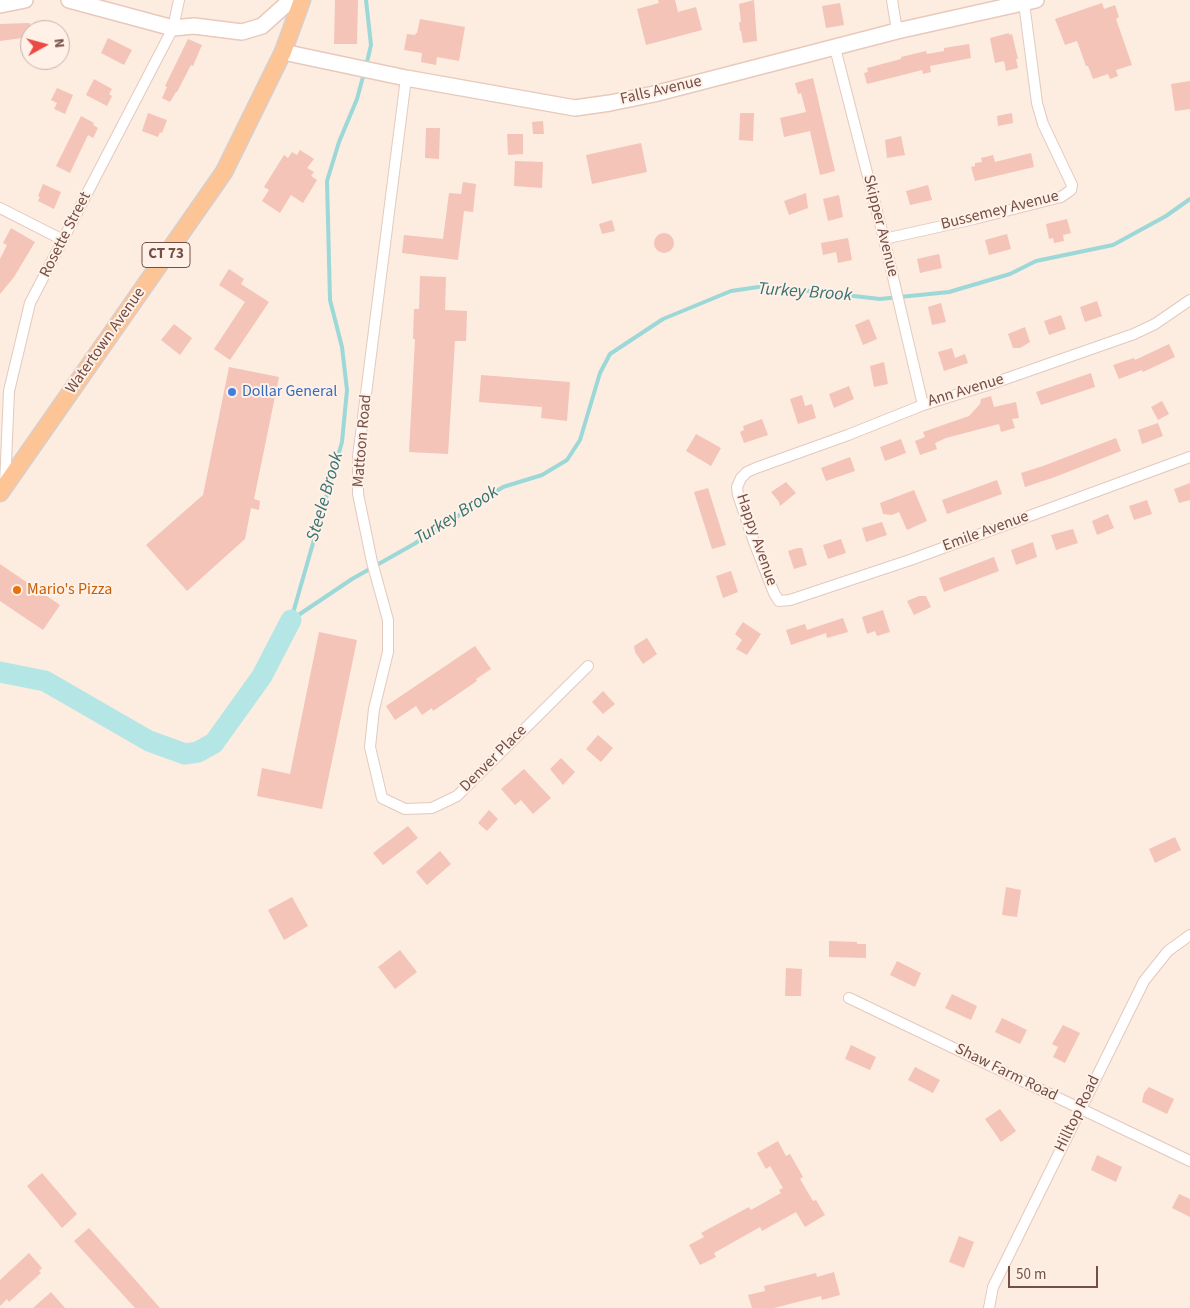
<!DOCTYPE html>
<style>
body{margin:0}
#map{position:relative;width:1190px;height:1308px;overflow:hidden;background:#fdece0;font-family:"Source Sans 3",sans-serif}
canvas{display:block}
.north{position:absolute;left:20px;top:20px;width:50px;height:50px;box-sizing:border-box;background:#fff1e7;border:1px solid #c7b0a7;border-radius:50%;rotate:83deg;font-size:14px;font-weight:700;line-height:20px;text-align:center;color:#744f47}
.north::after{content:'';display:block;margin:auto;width:18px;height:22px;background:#ea4a42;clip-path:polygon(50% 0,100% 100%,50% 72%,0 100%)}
.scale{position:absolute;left:1008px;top:1266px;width:90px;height:22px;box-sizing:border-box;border:2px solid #744f47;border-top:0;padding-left:6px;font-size:15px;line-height:18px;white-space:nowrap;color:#744f47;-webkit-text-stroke:4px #fff1e7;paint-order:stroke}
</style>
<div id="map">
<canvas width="1190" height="1308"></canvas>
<div class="north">N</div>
<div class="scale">50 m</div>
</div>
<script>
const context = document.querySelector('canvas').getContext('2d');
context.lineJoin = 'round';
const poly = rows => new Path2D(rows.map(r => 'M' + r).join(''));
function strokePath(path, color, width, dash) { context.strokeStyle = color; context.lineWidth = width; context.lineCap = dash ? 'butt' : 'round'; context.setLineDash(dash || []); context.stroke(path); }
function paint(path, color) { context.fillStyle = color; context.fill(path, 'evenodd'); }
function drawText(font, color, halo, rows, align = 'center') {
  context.font = font + ' "Source Sans 3",sans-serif'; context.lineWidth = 4; context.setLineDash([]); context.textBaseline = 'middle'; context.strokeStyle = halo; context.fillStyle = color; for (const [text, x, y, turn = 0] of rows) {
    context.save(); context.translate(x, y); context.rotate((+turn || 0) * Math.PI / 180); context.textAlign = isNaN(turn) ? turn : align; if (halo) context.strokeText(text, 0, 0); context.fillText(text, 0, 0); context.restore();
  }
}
strokePath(poly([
 [366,66,371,45,366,0],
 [291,620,352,579,414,544,503,487,542,475,567,460,580,440,600,373,610,354,663,319,731,291,765,286,880,299,949,292,1010,274,1036,261,1113,245,1166,216,1190,199],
 [291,620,342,442,347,390,342,347,330,300,327,181,339,142,357,99,364,73]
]), '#9bd8d7', 4);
strokePath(poly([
 [0,672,45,681,149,741,185,754,198,752,214,743,262,676,291,620]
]), '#b4e6e5', 21);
paint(poly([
 [335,0,358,0,357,44,334,44],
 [658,0,675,0,678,12,696,7,702,30,646,45,637,9,659,3],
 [754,0,757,41,743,43,741,31,740,31,739,22,741,22,739,4],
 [840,3,844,25,826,28,822,6],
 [1102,3,1104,9,1115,5,1119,17,1116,19,1132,65,1116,70,1118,76,1110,79,1108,74,1093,79,1088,66,1086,66,1077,41,1065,45,1055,19],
 [420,19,465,27,459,61,437,57,436,65,421,62,422,53,404,50,407,34,415,35,416,33,417,33],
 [30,23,30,37,0,41,0,24],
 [1009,33,1009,35,1012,34,1018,59,1016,59,1018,68,1006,71,1004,61,995,63,990,38],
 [108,38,132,50,124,65,101,53],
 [188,39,202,45,193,66,191,65,177,92,176,92,170,102,162,98,167,87,165,86],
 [969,44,971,58,930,66,931,72,923,74,922,70,867,84,864,73,868,72,867,68,901,59,901,57,926,51,927,54,944,51,944,48],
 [813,78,835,171,820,175,810,131,784,137,780,118,806,112,801,93,798,94,795,83],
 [94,79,112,89,109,94,112,96,107,106,86,95],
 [1190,81,1190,109,1175,111,1171,84],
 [57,88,73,95,65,114,54,109,57,103,51,100],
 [148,113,167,120,162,133,160,132,158,137,142,131],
 [740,113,754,113,753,141,739,140],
 [1012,113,1013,123,998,126,997,116],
 [81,116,94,123,93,125,98,128,93,138,88,135,70,173,56,166],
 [543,121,544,134,533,134,532,122],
 [426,128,440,128,439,159,425,158],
 [507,134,523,134,523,154,508,155],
 [901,136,905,155,887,158,885,140],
 [641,143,647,172,592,184,586,155],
 [300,150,314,159,307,168,314,172,311,176,317,180,303,203,291,195,280,213,262,201,269,190,264,187,284,155,288,158,292,152,297,155],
 [1031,153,1034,167,975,181,971,167,975,166,975,163,982,162,981,158,993,155,995,162],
 [515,161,543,162,542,188,514,186],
 [463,182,476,184,473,212,464,211,458,260,402,253,404,235,443,239,449,193,461,194],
 [43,184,61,192,54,209,38,201,40,197,38,196],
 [928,185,932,200,910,205,906,191],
 [806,193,808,208,789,215,784,201],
 [839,195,843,217,828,221,823,199],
 [1067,219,1071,233,1063,235,1064,241,1054,243,1053,238,1049,239,1046,224],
 [612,220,615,231,602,234,599,224],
 [11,228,35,242,14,277,0,294,0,259,7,245,3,243],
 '654 243a10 10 0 1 1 20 0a10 10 0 1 1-20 0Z',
 [1007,234,1011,249,989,255,985,240],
 [848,238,852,260,838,263,836,252,823,255,821,243],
 [939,254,942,268,920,273,917,259],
 [229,269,244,279,241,284,269,302,230,360,214,349,245,302,219,285],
 [420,276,446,277,445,310,467,311,466,341,455,341,448,454,409,452,415,339,413,339,414,309,419,309],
 [1097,301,1102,316,1085,322,1080,307],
 [941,303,946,322,932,325,928,307],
 [1061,315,1066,329,1049,335,1044,321],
 [869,319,877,339,863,345,855,325],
 [174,324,192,338,180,355,161,340],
 [1025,327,1030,342,1020,348,1013,348,1008,334],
 [1169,344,1175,357,1143,372,1142,370,1119,379,1113,365,1134,358,1135,360],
 [952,348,955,358,965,354,968,363,944,371,938,352],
 [884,362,888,384,874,387,870,366],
 [229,367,279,377,254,499,260,501,259,510,251,508,245,539,187,591,146,545,203,495],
 [1091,373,1095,387,1041,405,1036,392],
 [481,375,570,382,567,421,541,418,542,407,479,402],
 [849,386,854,399,834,408,829,394],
 [802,395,805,406,812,404,816,418,798,424,790,399],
 [991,396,994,407,1016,402,1019,418,1012,419,1015,428,1001,432,999,424,946,438,935,443,937,449,920,455,915,441,925,437,923,432,969,416,980,404,981,399],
 [1162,401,1169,414,1158,420,1151,407],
 [762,419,768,435,744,443,740,432,744,430,743,426],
 [1158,423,1163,436,1142,444,1138,430],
 [696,434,721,448,711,466,686,451],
 [1116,438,1121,451,1055,477,1025,487,1021,473,1043,466],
 [901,439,906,453,885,461,880,447],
 [850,457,855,471,826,481,821,468],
 [997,480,1002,494,947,514,942,500],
 [786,482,796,493,780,506,779,502,771,492],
 [1190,483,1190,500,1179,503,1174,489],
 [708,488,726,545,712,549,694,492],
 [914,490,927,521,907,530,899,512,892,515,883,514,880,503],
 [1147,500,1152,514,1134,520,1129,506],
 [1108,514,1114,528,1097,535,1092,521],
 [882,522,887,535,866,542,862,528],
 [1073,529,1078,543,1056,550,1051,535],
 [841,539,846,553,828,559,823,545],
 [1033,542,1037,557,1016,565,1011,550],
 [798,548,802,548,807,565,794,569,788,551],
 [994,557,999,571,944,592,939,578],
 [0,564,60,605,43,630,0,601],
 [731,571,738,592,723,598,716,576],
 [919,596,926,596,931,607,914,615,907,601],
 [883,610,890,632,877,636,875,631,867,634,862,617],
 [843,618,848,632,827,638,826,633,791,645,786,630,805,624,807,630],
 [743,622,761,634,747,655,736,649,742,640,735,634],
 [319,632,357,640,322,809,257,796,262,768,290,774],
 [647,638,657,654,643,664,635,652,634,646],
 [475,646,491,669,476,679,477,681,433,711,432,708,422,715,416,706,395,720,386,706],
 [603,691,615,704,603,714,592,702],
 [598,735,613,748,601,762,586,749],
 [561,758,575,772,563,785,550,769],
 [524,769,551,798,533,814,521,800,515,805,501,789],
 [489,810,498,819,487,831,478,823],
 [408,826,418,838,383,865,373,853],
 [1175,837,1181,850,1155,863,1149,849],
 [440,851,451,864,427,885,416,872],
 [1006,887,1021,890,1017,917,1002,915],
 [292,897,308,926,284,940,268,910],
 [829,941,857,942,857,944,866,944,866,958,829,957],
 [400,950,417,972,395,989,378,967],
 [897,961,921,973,915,987,890,975],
 [786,968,802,969,801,996,785,996],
 [952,994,977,1006,971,1020,945,1008],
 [1002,1018,1027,1030,1020,1044,995,1032],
 [1063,1025,1080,1033,1065,1063,1053,1057,1058,1047,1052,1044],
 [851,1045,876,1057,870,1070,845,1059],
 [915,1067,940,1080,933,1093,908,1080],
 [1149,1087,1174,1099,1167,1114,1142,1102,1144,1093],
 [1000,1109,1016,1131,1001,1142,985,1119],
 [778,1141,786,1156,790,1154,803,1177,800,1179,813,1201,816,1200,825,1215,805,1227,796,1212,762,1231,760,1227,714,1253,716,1257,700,1265,689,1245,704,1237,701,1233,749,1207,751,1210,781,1193,779,1190,783,1188,770,1166,766,1169,757,1153],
 [1097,1155,1122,1167,1116,1182,1091,1170],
 [42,1173,77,1214,62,1228,27,1186],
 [1179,1194,1190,1199,1190,1217,1172,1208],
 [89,1228,138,1283,160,1308,135,1308,74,1241],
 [959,1236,974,1242,964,1268,949,1262],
 [29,1253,42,1268,39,1271,41,1273,9,1302,7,1299,0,1306,0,1280],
 [834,1272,840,1295,822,1300,821,1296,774,1308,752,1308,748,1295,765,1291,764,1286,816,1273,817,1277],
 [51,1292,65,1308,33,1308]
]), '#f3c4b7');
const street = poly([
 [892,0,897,31],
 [835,48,884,239,923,405],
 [406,78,358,457,358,494,372,562,388,620,388,652,374,709,370,747,382,798,405,809,432,808,457,796,588,666],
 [0,208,63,240],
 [884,239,974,219,1061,197,1071,190,1072,185,1043,124,1037,103,1024,3],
 [1190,300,1155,324,1134,334,991,384,923,405,848,435,756,468,747,472,741,478,737,487,738,495,754,542,774,593,779,601,790,600,910,560,1190,457],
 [5,485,9,391,30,303,173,28,179,0],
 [849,998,1190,1161],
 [989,1308,993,1287,1144,981,1168,951,1190,935]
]);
const secondary = poly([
 [69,0,173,28,194,26,242,32,262,26,291,0],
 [0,5,25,0],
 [283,52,406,78,575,108,610,103,654,94,897,31,1036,0]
]);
const primary = poly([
 [0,493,224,172,283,52,302,0]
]);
strokePath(street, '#e3c9bf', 12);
strokePath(secondary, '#e8c9bc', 18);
strokePath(primary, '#d8cecb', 19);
strokePath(street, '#fff', 10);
strokePath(secondary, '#fff', 15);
strokePath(primary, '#fdc596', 16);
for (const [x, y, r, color] of [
 [232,392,5,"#3f7fe0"],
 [17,590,5,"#e8710a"]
]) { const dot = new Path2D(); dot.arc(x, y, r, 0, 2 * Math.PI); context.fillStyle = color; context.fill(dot); strokePath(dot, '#fff1e7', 2); }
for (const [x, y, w] of [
 [166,255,48]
]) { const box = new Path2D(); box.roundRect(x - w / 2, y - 12.5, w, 25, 4); context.fillStyle = '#fff1e7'; context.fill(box); strokePath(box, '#744f47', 1); }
drawText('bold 15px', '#744f47', null, [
 ["CT 73",166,255]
]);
drawText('16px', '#744f47', '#fff1e7', [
 ["Falls Avenue",661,91,-13],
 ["Bussemey Avenue",1000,211,-14],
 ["Skipper Avenue",880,226,76],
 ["Rosette Street",66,235,-63],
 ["Watertown Avenue",106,341,-55],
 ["Ann Avenue",966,391,-17],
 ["Mattoon Road",363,441,-85],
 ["Emile Avenue",986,532,-20],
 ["Happy Avenue",756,540,71],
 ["Denver Place",494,759,-45],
 ["Shaw Farm Road",1006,1073,26],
 ["Hilltop Road",1078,1114,-64]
]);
drawText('16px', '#366cbe', '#fff1e7', [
 ["Dollar General",242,392]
], 'left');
drawText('16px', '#c56008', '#fff1e7', [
 ["Mario's Pizza",27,590]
], 'left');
drawText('italic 18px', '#387372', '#fff1e7', [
 ["Turkey Brook",805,293,4],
 ["Steele Brook",326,497,-74],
 ["Turkey Brook",457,516,-32]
]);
</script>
